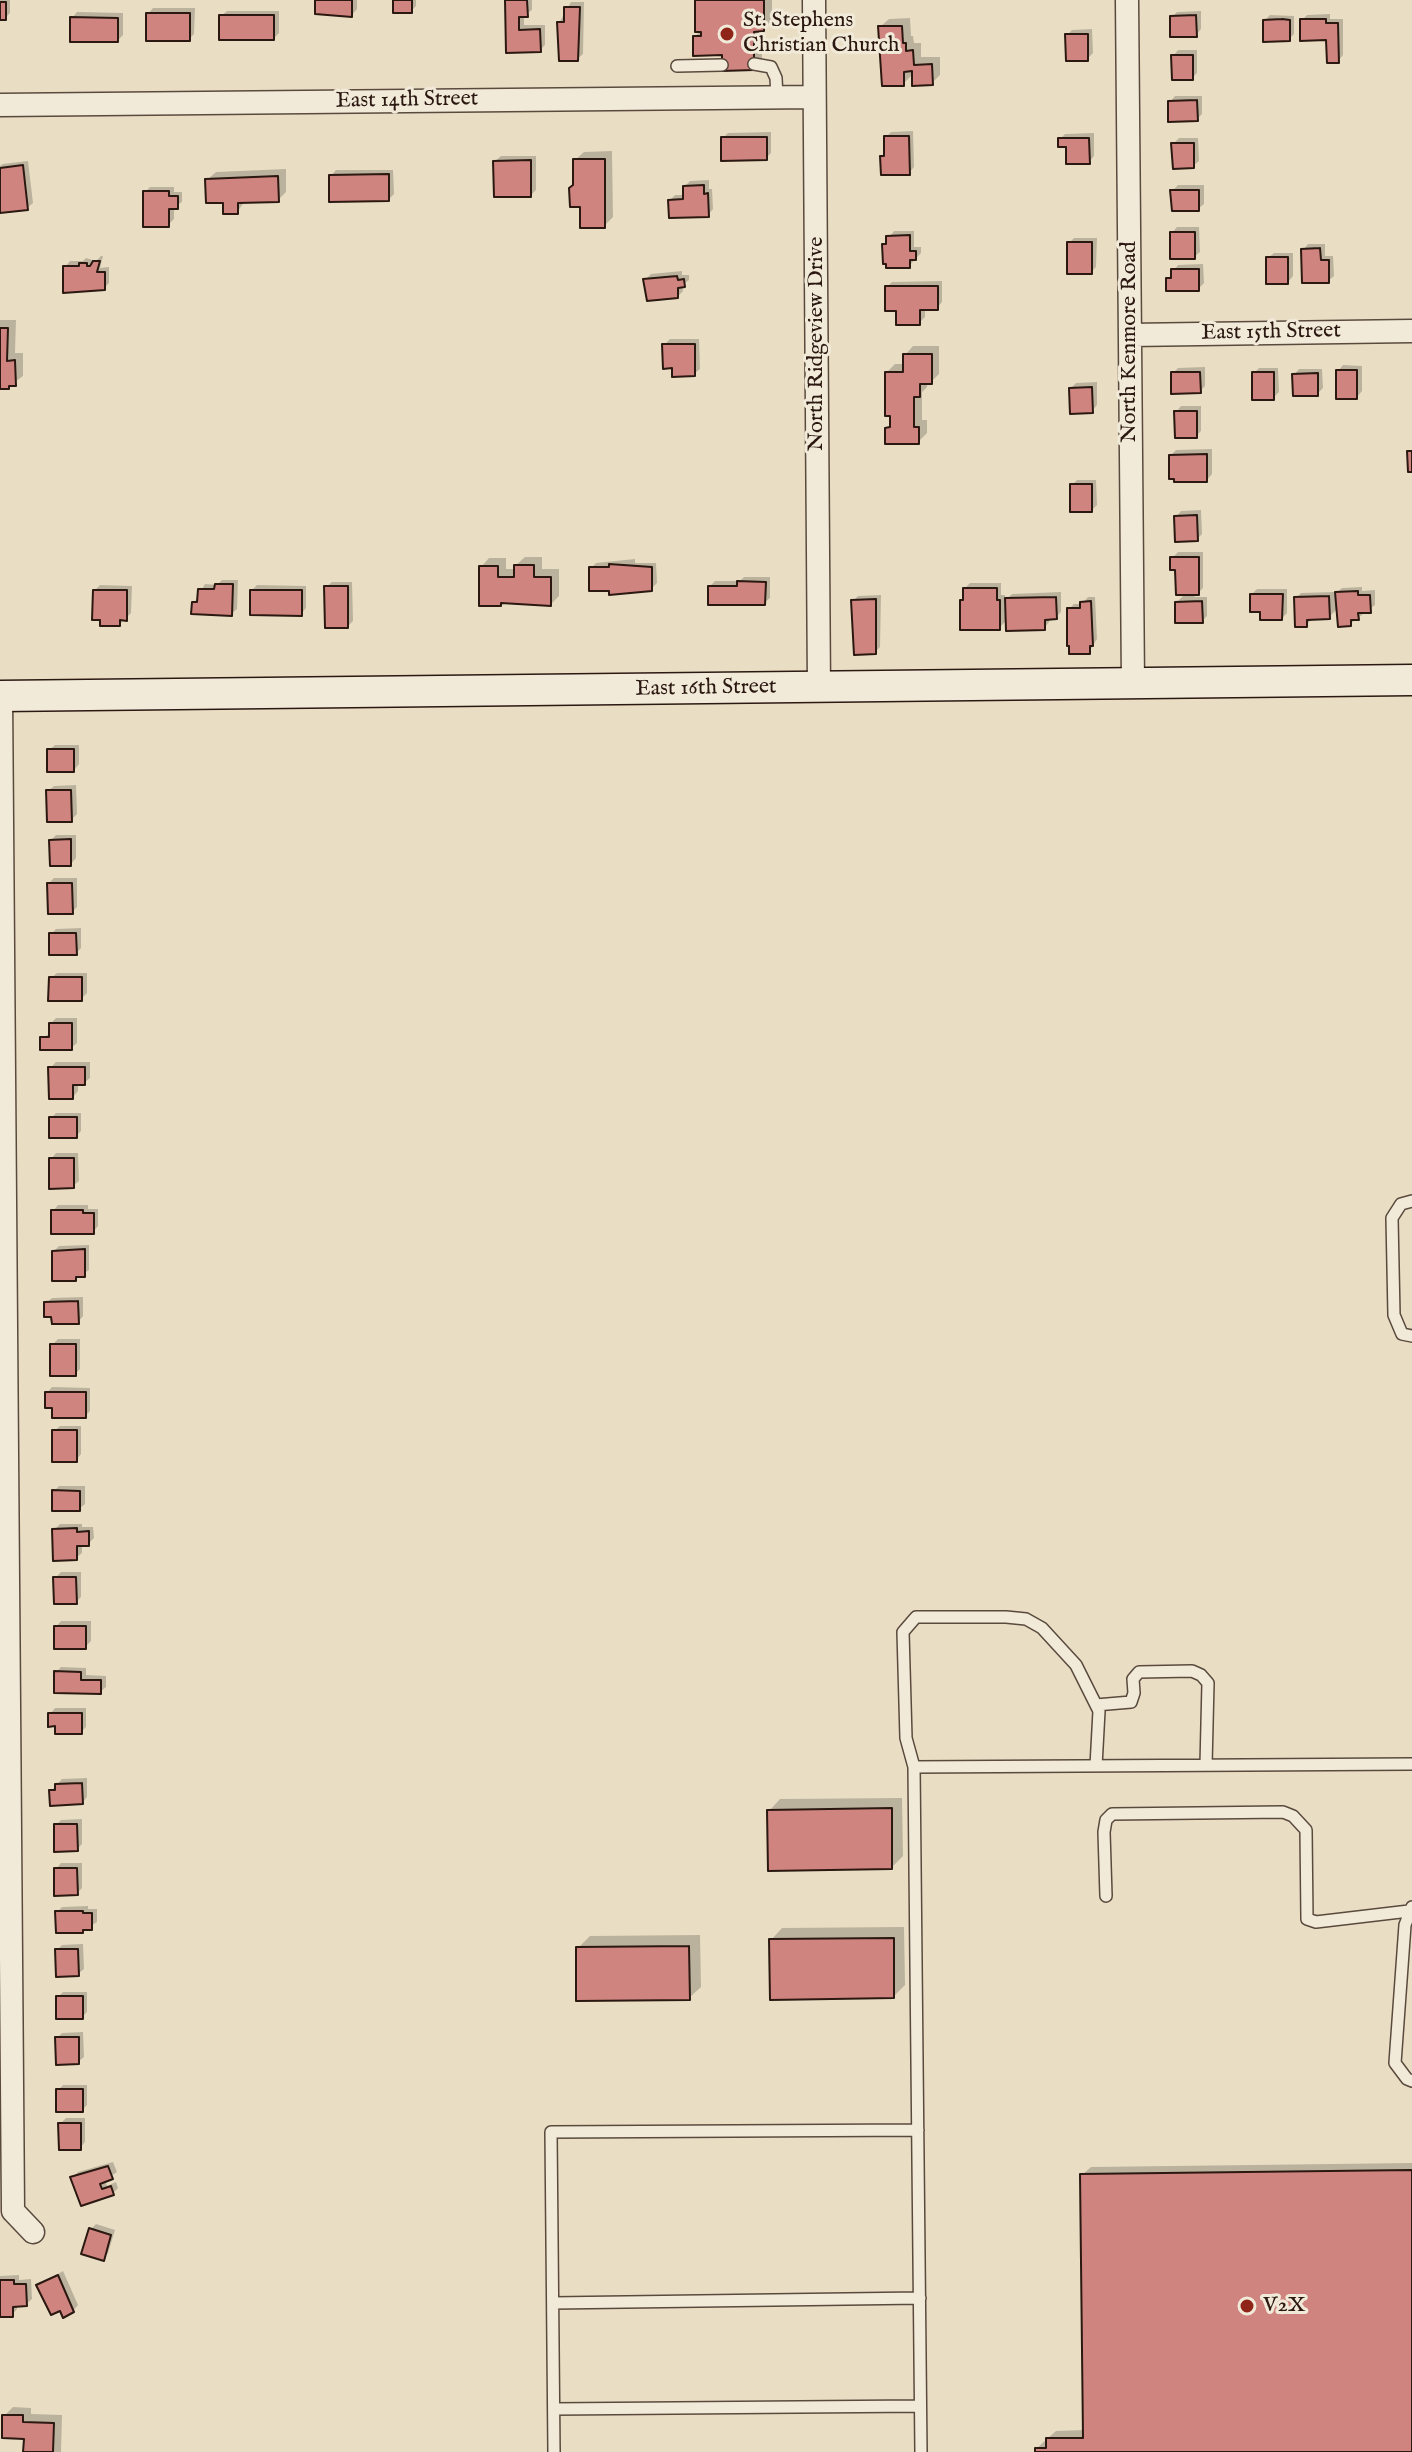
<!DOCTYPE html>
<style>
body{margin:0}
canvas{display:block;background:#e9dec4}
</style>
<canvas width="1412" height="2452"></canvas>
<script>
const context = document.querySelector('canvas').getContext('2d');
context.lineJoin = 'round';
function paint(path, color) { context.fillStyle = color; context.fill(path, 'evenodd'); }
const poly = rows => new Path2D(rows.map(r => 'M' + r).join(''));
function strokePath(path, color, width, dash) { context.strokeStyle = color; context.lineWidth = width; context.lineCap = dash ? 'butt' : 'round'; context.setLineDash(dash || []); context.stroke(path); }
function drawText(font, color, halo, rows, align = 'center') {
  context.font = font + ' "IM FELL English",serif'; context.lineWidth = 6; context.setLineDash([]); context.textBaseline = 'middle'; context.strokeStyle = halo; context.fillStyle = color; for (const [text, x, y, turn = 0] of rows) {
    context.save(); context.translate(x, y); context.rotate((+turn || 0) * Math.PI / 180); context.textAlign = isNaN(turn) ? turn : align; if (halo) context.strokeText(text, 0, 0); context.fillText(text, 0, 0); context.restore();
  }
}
paint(poly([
 [0,0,10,0,10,13,5,18,0,18],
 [317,0,357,0,357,9,352,15],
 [395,0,416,0,416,6,411,11],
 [507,0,532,0,532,10,524,15,524,25,545,25,545,45,540,50,508,51],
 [697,0,772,0,772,21,762,29,762,60,753,68,695,36,702,30],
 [571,2,584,2,583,54,577,59,559,23],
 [153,8,195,8,194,34,189,39,148,14],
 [227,11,279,11,279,33,274,38,221,16],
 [1201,11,1201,29,1196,35,1172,17,1177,12],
 [77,12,123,13,123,35,118,40,72,18],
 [1330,14,1330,19,1343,19,1343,55,1338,61,1328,38,1302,20,1307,15],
 [1270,15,1294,16,1294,34,1289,39,1265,20],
 [910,18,911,36,913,36,914,43,921,43,921,57,940,57,940,75,932,83,914,73,903,84,880,27,889,19],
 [1092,29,1093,53,1087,59,1067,35,1072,30],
 [1178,50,1197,50,1197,73,1192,78,1173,56],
 [1175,96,1202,96,1202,114,1197,119,1170,102],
 [913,131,914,167,909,173,882,157,886,153,886,137,891,132],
 [771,132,771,153,766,158,723,138,728,133],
 [1094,133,1094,156,1089,162,1060,139,1065,134],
 [1179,138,1198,138,1199,161,1193,166,1173,144],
 [612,151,613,217,604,226,582,205,575,185,575,160,584,152],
 [501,156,536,156,536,190,531,195,495,161],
 [28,161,33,203,27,208,0,211,0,166,3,164],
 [286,169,286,192,278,200,245,201,237,212,207,180,216,172],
 [336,170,393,170,394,194,389,199,331,176],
 [709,180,709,189,712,189,713,209,708,215,670,200,675,195,685,195,685,186,690,181],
 [1178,185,1204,185,1204,204,1198,209,1172,191],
 [150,187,174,187,174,192,182,192,182,202,174,207,174,219,168,225,145,192],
 [1177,227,1199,227,1200,252,1194,257,1172,233],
 [894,231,914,231,914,247,921,247,921,253,909,266,884,245],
 [1074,238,1097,238,1096,267,1091,272,1069,243],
 [1308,244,1325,244,1325,256,1333,256,1334,276,1328,281,1303,250],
 [1274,253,1293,253,1293,276,1288,282,1268,258],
 [101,256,103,256,100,268,109,267,109,283,104,288,65,267,70,261,83,261,86,258,96,261],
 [1203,264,1204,283,1198,289,1168,279,1178,265],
 [682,271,682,275,689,275,689,280,682,285,683,291,678,296,645,280,651,274],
 [942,281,942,302,937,308,925,308,925,317,919,323,898,309,887,287,892,282],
 [0,320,16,320,15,353,23,353,23,376,8,387,0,387],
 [670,339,699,339,700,369,694,374,664,345],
 [913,346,939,346,939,374,931,382,927,382,927,387,922,392,922,420,927,420,927,433,918,442,887,428,892,424,886,373,895,364,905,364,905,355],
 [1343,365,1362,366,1362,391,1357,397,1338,371],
 [1205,367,1205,386,1200,391,1173,373,1178,368],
 [1259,368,1278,368,1279,392,1273,398,1254,373],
 [1299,369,1322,369,1323,388,1317,394,1294,375],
 [1097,382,1097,405,1092,411,1071,388,1076,383],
 [1181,406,1201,406,1201,431,1196,436,1176,412],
 [1212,449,1212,474,1207,480,1171,455,1176,450],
 [1077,480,1096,480,1097,505,1092,510,1072,485],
 [1201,510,1202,534,1197,539,1176,517,1181,511],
 [1178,552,1203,552,1203,588,1194,597,1207,597,1207,616,1202,621,1177,602,1186,593,1172,558],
 [525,557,542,557,542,569,559,569,559,596,551,604,503,601,500,604,481,567,489,558,506,558,506,569,516,569,516,565],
 [635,559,635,563,656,563,657,583,651,589,591,568,596,563],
 [744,577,770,577,770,598,764,603,710,586,715,581,740,581],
 [222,580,238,580,237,609,231,614,194,603,205,584,217,585],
 [332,582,352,582,353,621,348,626,326,587],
 [970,583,1001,583,1001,595,1005,595,1005,601,1012,594,1061,592,1061,612,1056,617,1049,618,1049,622,1044,628,1007,620,999,628,962,601,965,598,965,588],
 [100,585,132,586,131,613,120,624,95,590],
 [257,585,306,586,306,608,301,614,252,590],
 [1362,587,1362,591,1375,590,1375,605,1350,624,1338,608,1329,617,1312,619,1306,625,1296,598,1301,593,1334,592,1334,595,1342,588],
 [1257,589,1287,589,1287,613,1282,618,1262,610,1252,594],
 [881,595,880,647,875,652,853,601,858,596],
 [1088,597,1095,597,1097,639,1089,652,1069,609,1074,604,1082,604],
 [55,745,79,745,79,764,74,770,49,750],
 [76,785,77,814,71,820,48,791,54,786],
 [56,835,76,835,76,858,71,864,51,840],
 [54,878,77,878,77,907,72,912,49,883],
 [81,928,81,948,76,953,51,934,56,929],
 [57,973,87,973,87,993,81,999,51,978],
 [56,1018,77,1018,77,1043,71,1048,42,1038,51,1033,51,1023],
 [56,1062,90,1062,90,1078,84,1083,78,1083,78,1091,73,1097,50,1068],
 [56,1113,81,1113,81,1131,76,1136,51,1118],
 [56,1153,78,1153,79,1181,73,1186,51,1159],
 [58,1205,88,1205,88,1209,98,1209,98,1226,93,1232,53,1211],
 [89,1245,89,1270,75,1279,54,1251,59,1246],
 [83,1297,83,1316,78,1322,46,1303,52,1298],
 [58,1339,80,1339,80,1369,75,1374,52,1345],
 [52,1387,90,1388,90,1411,85,1416,54,1406,47,1393],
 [60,1426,81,1426,81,1454,76,1460,54,1431],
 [59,1486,85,1486,85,1504,79,1509,54,1491],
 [60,1524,82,1524,82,1527,93,1527,94,1538,88,1544,82,1544,82,1553,76,1558,54,1530],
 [61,1572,81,1572,81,1597,76,1602,55,1578],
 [61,1621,91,1621,91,1641,85,1647,56,1627],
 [61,1667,86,1668,86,1675,106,1676,106,1687,100,1692,56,1672],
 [55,1708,86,1708,86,1727,81,1732,50,1714],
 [87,1778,87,1797,82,1803,51,1791,62,1779],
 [902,1798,903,1856,892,1867,769,1811,780,1799],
 [82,1819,82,1844,77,1849,56,1825,61,1820],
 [61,1863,82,1863,82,1888,77,1893,56,1869],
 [88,1906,88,1909,97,1909,97,1922,83,1931,57,1912,62,1907],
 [904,1927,905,1985,894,1996,771,1940,782,1928],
 [700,1935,701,1987,689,1998,578,1948,590,1936],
 [83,1944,84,1969,78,1974,57,1950,62,1945],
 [63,1992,87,1992,87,2012,82,2017,58,1997],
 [83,2032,84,2057,78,2062,57,2038,62,2033],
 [63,2085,87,2085,87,2105,82,2110,58,2090],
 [66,2118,85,2118,85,2142,80,2148,60,2124],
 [113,2162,117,2172,105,2180,107,2186,116,2182,118,2188,113,2193,82,2204,73,2177,78,2172],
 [1412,2163,1412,2452,1037,2452,1037,2448,1056,2431,1085,2430,1082,2175,1091,2167],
 [96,2224,115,2230,108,2253,103,2258,91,2229],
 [63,2271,78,2305,73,2311,39,2285],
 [19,2275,19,2280,31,2279,32,2299,26,2304,17,2305,17,2309,12,2315,0,2315,0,2276],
 [13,2407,31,2408,31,2414,62,2415,61,2452,25,2452,26,2437,4,2416]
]), '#0003');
const building = poly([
 [315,0,352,0,352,17,315,14,315,0],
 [393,0,412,0,412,13,393,13,393,0],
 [505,0,527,0,528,17,519,17,519,30,540,29,541,52,506,53,505,0],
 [695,0,764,0,764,31,754,32,754,70,722,71,722,55,693,56,693,36,701,36,701,32,695,32,695,0],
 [0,2,6,2,6,20,0,20,0,2],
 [564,7,580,7,578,61,559,61,557,22,564,22,564,7],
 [146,13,190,13,190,41,146,41,146,13],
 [219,15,274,15,274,40,219,40,219,15],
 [1196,15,1197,37,1170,37,1170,16,1196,15],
 [70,17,118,18,118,42,70,42,70,17],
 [1282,19,1290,20,1290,41,1263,42,1263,20,1282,19],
 [1300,19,1326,19,1326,23,1338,23,1339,63,1327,63,1326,40,1300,41,1300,19],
 [878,26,902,26,903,43,906,43,906,51,913,50,914,65,932,64,933,85,912,86,912,71,904,72,904,86,882,86,878,26],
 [1065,34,1088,34,1088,61,1066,61,1065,34],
 [1171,55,1193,55,1193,80,1172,80,1171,55],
 [1197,100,1198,121,1168,122,1168,101,1197,100],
 [884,136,909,136,910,175,881,175,880,156,884,156,884,136],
 [721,137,767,137,767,160,721,161,721,137],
 [1058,138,1089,138,1090,164,1066,164,1066,147,1058,147,1058,138],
 [1171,143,1194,143,1194,168,1173,169,1171,143],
 [573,159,605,159,605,228,580,228,580,207,570,207,569,188,573,185,573,159],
 [531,160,531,197,494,197,493,161,531,160],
 [23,165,28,210,0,213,0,168,23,165],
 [389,174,389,201,329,202,329,175,389,174],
 [278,176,279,202,238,203,238,214,223,214,223,203,206,203,205,179,278,176],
 [704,185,704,194,708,193,709,217,669,218,668,200,683,199,683,186,704,185],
 [1170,190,1199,190,1199,211,1172,211,1170,190],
 [143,191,169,191,169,196,178,196,178,209,169,209,169,227,143,227,143,191],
 [1170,232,1195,232,1195,259,1170,259,1170,232],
 [910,235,910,251,916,251,916,260,910,260,910,268,886,268,886,264,883,264,882,244,886,244,886,236,910,235],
 [1067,242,1092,242,1092,274,1067,274,1067,242],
 [1320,248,1321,260,1329,260,1329,283,1302,283,1301,249,1320,248],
 [1266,257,1288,257,1288,284,1266,284,1266,257],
 [93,261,100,261,97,272,105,272,105,290,63,293,63,266,79,266,79,263,87,263,87,266,90,266,93,261],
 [1171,269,1199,269,1199,291,1166,291,1166,278,1171,278,1171,269],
 [677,276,678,280,684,279,685,287,678,288,678,298,647,301,643,279,677,276],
 [885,286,938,286,938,310,920,310,920,325,896,325,896,311,885,311,885,286],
 [0,328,8,328,7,361,15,360,16,386,9,386,9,389,0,389,0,328],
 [662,344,695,344,695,376,672,377,672,368,663,369,662,344],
 [903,354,932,354,932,384,920,384,920,397,914,397,914,427,919,427,919,444,885,444,885,428,890,427,890,416,885,416,885,372,903,372,903,354],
 [1336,370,1357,370,1357,399,1336,399,1336,370],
 [1171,372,1200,372,1201,393,1171,394,1171,372],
 [1252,372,1274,372,1274,400,1252,400,1252,372],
 [1318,373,1318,396,1293,396,1292,374,1318,373],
 [1092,387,1093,413,1070,414,1069,388,1092,387],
 [1174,411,1197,411,1197,438,1175,438,1174,411],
 [1407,451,1412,451,1412,472,1408,472,1407,451],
 [1207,454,1207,482,1174,482,1174,479,1169,479,1169,455,1207,454],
 [1070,484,1092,484,1092,512,1070,512,1070,484],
 [1197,515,1198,541,1175,542,1174,516,1197,515],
 [1170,557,1199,557,1199,595,1176,595,1175,570,1170,570,1170,557],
 [609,564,652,567,652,591,609,595,609,591,589,591,589,567,609,567,609,564],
 [514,565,534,565,534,577,551,577,551,606,501,603,501,606,479,606,479,566,498,566,498,577,514,577,514,565],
 [737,581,766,582,765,605,708,605,708,586,737,586,737,581],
 [215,584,233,584,232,616,191,614,192,602,197,602,198,589,214,589,215,584],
 [324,586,348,586,348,628,325,628,324,586],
 [963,588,997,588,997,600,1000,600,1000,630,960,630,960,600,963,600,963,588],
 [93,590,127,590,127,621,120,620,120,626,100,626,100,620,92,620,93,590],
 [250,590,302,590,302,616,250,615,250,590],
 [1358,591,1358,595,1370,595,1371,613,1358,613,1359,620,1351,620,1351,626,1338,627,1335,592,1358,591],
 [1250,594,1283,594,1282,620,1260,620,1260,612,1250,612,1250,594],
 [1329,596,1330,619,1307,620,1307,627,1295,627,1294,597,1329,596],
 [1056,597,1057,619,1045,620,1045,630,1006,631,1005,598,1056,597],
 [876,599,876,654,854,655,851,600,876,599],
 [1091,601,1093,646,1090,646,1090,654,1069,654,1069,646,1067,646,1067,608,1080,608,1080,602,1091,601],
 [1202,601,1203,623,1175,623,1175,602,1202,601],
 [47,749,74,749,74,772,47,772,47,749],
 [46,790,71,790,72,822,47,822,46,790],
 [71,839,71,866,50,866,49,840,71,839],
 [47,883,72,883,73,914,48,914,47,883],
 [49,933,76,933,77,955,49,955,49,933],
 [49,977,82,977,82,1001,48,1001,49,977],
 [49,1023,72,1023,72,1050,40,1050,40,1037,49,1037,49,1023],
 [48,1067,85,1067,85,1085,73,1085,73,1099,49,1099,48,1067],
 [49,1117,77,1117,77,1138,49,1138,49,1117],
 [49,1158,74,1158,74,1188,49,1189,49,1158],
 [51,1210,83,1210,83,1213,94,1213,94,1234,51,1234,51,1210],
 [85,1249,85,1277,76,1277,76,1281,52,1281,52,1251,85,1249],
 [78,1301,79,1324,52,1324,51,1317,44,1317,44,1302,78,1301],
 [50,1344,76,1344,76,1376,50,1376,50,1344],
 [45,1392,86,1392,86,1418,52,1418,52,1408,45,1408,45,1392],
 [52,1430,77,1430,77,1462,52,1462,52,1430],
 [52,1490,80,1491,80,1511,52,1511,52,1490],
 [77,1528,77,1532,89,1531,89,1546,77,1546,77,1560,53,1561,52,1529,77,1528],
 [53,1577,76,1577,77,1604,54,1604,53,1577],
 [54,1626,86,1626,86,1649,54,1649,54,1626],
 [54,1671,81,1672,81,1680,101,1680,101,1694,54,1693,54,1671],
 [48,1713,82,1713,82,1734,55,1734,55,1726,48,1727,48,1713],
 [82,1783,83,1804,50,1806,49,1790,55,1790,55,1784,82,1783],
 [892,1808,892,1869,768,1871,767,1810,892,1808],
 [54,1824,77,1824,78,1851,54,1852,54,1824],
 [54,1868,77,1868,78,1895,54,1896,54,1868],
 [55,1911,83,1911,83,1913,92,1913,92,1930,83,1930,83,1933,56,1933,55,1911],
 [894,1938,894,1998,770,2000,769,1939,894,1938],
 [689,1946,690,2000,576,2001,576,1947,689,1946],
 [55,1949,78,1949,79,1976,56,1977,55,1949],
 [56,1996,83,1996,83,2019,56,2019,56,1996],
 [55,2037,79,2037,79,2064,56,2065,55,2037],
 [56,2089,83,2089,83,2112,56,2112,56,2089],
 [58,2123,81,2123,81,2150,59,2150,58,2123],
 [108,2166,113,2179,100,2184,102,2189,111,2186,114,2195,81,2206,70,2177,108,2166],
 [1412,2170,1412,2452,1035,2452,1035,2448,1046,2448,1046,2438,1083,2438,1080,2174,1412,2170],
 [89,2228,111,2235,104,2261,81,2254,89,2228],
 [58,2275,74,2312,63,2318,60,2311,51,2315,36,2285,58,2275],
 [0,2280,14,2280,14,2284,26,2284,27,2306,13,2307,13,2317,0,2317,0,2280],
 [2,2415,23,2415,23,2422,54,2423,53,2452,23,2452,24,2439,2,2438,2,2415]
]);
paint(building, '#d0847f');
strokePath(building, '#2b1811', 2);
const lane = poly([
 [754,64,771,67,776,78,777,97],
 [677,66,722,65],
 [1412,1201,1401,1204,1392,1218,1394,1315,1402,1334,1412,1336],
 [1096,1705,1131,1702,1134,1693,1133,1679,1139,1672,1192,1671,1201,1675,1208,1683,1206,1765],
 [914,1767,906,1738,903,1632,916,1617,1006,1617,1026,1619,1042,1628,1076,1665,1099,1711,1096,1766],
 [1106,1896,1104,1832,1106,1820,1112,1814,1283,1812,1293,1816,1306,1830,1307,1919,1316,1922,1409,1911],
 [1412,1907,1405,1925,1395,2063,1407,2079,1412,2081],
 [553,2303,920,2298],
 [554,2409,920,2406],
 [554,2452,551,2132,918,2130],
 [921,2452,914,1767,1412,1764]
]);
const street = poly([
 [814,0,819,688],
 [1127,0,1133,683],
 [0,105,814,97],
 [1130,335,1412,331],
 [1,696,13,2211],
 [13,2211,33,2232]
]);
const secondary = poly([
 [0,696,1412,680]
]);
strokePath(lane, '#5a4a3e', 14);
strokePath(street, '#5a4a3e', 25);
strokePath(secondary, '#2b1811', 33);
strokePath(lane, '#f1ead9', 11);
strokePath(street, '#f1ead9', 22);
strokePath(secondary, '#f1ead9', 30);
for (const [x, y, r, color] of [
 [727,34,8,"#8f2418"],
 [1247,2306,8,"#8f2418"]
]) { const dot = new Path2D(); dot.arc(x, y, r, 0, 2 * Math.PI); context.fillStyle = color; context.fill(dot); strokePath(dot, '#f1ead9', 3); }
drawText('22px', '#2b1811', '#f1ead9', [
 ["St. Stephens",743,21],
 ["Christian Church",743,46],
 ["V2X",1263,2306]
], 'left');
drawText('22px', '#2b1811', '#f1ead9', [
 ["East 14th Street",407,101,-1],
 ["East 15th Street",1271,333,-1],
 ["North Kenmore Road",1130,342,-90],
 ["North Ridgeview Drive",817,344,-90],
 ["East 16th Street",706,689,-1]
]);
</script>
